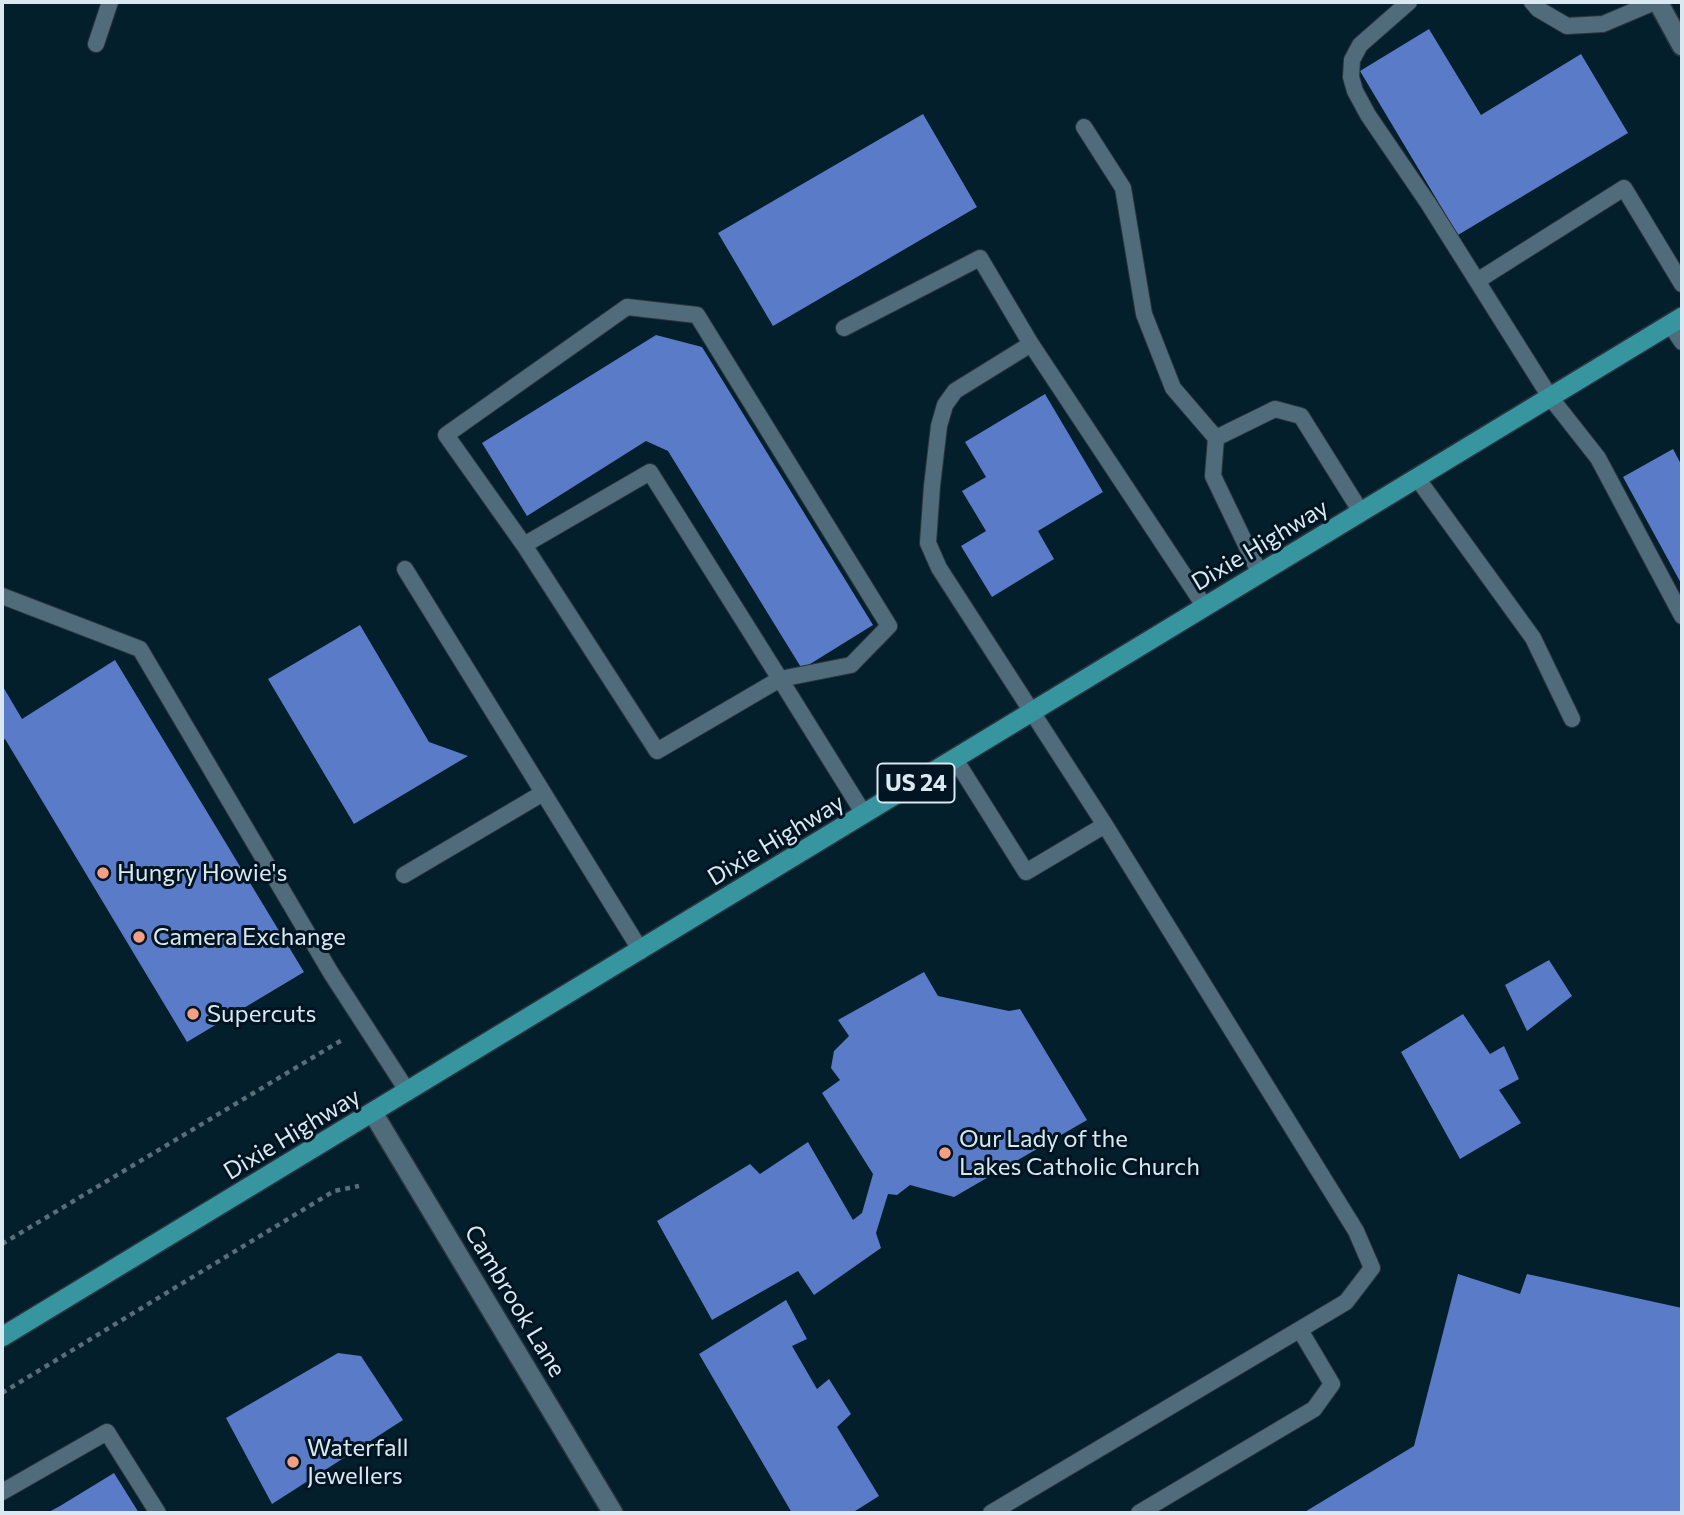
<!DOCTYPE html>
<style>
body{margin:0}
#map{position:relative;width:1684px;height:1515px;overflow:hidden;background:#031f2b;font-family:Commissioner,sans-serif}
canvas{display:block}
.frame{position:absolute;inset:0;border:4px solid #d9e8f1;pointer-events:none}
</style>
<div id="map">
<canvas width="1684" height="1515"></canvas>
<div class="frame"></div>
</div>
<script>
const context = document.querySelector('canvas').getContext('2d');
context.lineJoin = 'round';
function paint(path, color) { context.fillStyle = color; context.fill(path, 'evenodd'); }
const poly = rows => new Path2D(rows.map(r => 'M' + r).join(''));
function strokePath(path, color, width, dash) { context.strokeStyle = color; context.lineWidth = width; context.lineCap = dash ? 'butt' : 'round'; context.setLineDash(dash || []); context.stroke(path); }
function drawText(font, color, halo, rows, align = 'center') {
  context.font = font + ' Commissioner,sans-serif'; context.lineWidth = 6; context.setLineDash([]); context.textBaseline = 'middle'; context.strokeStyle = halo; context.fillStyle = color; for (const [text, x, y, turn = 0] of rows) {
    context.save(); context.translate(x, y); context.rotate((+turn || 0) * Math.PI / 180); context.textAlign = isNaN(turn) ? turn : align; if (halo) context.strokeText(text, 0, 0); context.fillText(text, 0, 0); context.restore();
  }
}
paint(poly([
 [1429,29,1481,115,1581,54,1628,133,1458,235,1360,71],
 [923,114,977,207,773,326,718,233],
 [656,335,702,347,873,625,802,669,668,451,646,441,527,516,482,443],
 [1045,394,1103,492,1038,531,1054,559,992,597,961,546,986,531,962,491,986,477,965,442],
 [1673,449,1682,466,1682,585,1623,477],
 [360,625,429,742,468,756,354,824,268,679],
 [115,660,304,972,187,1042,5,739,2,741,2,685,22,719],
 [1549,960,1572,996,1527,1031,1505,985],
 [924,972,938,996,1009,1011,1020,1009,1087,1120,954,1197,910,1185,897,1195,888,1194,876,1233,881,1248,814,1295,798,1271,712,1320,657,1221,750,1164,760,1174,808,1142,853,1220,862,1213,873,1174,822,1093,840,1080,831,1068,834,1051,849,1036,838,1020],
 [1463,1014,1490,1054,1504,1046,1519,1079,1499,1090,1521,1123,1460,1159,1401,1052],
 [1458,1274,1520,1294,1527,1274,1682,1308,1682,1513,1303,1513,1414,1446],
 [786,1300,807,1339,792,1346,817,1389,829,1379,851,1414,837,1427,879,1496,852,1513,792,1513,699,1354],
 [338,1353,361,1356,403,1420,272,1504,226,1418],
 [114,1473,139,1513,47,1513,60,1506]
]), '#5a7bc7');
const service = poly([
 [1409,2,1360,45,1352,60,1351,77,1355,91,1368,115,1428,203,1550,397,1598,458,1682,616],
 [1532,2,1538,9,1567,26,1603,24,1655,2],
 [96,44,110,2],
 [1084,127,1123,188,1144,314,1173,388,1216,438],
 [1477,281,1624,188,1682,284],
 [1670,324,1682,342],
 [844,328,980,258,1031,344],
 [1417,478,1533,638,1572,719],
 [524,545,446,435,627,307,697,315,889,626,851,665,780,679,657,751,524,545,650,472,780,679,864,814],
 [405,569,641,951],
 [1260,574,1213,476,1216,438,1275,409,1301,416,1361,512],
 [2,596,140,649,331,973,408,1092],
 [955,759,1026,872,1105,825],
 [404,875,543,793],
 [2,1492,107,1432,158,1513],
 [991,1513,1346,1302,1372,1268,1356,1231,1105,825,939,568,928,543,932,486,939,426,945,405,955,391,1031,344,1205,607],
 [1139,1513,1314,1409,1332,1384,1300,1330]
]);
const minor = poly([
 [1658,2,1682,46],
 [373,1113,613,1513]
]);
const primary = poly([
 [2,1337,1682,317]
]);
strokePath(service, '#2b353f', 18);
strokePath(minor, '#2b353f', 22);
strokePath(primary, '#2b353f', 22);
strokePath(poly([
 [2,1244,342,1040],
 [2,1393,334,1191,359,1186]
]), '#586f7a', 4.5, [5, 5]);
strokePath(service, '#506c7b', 16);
strokePath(minor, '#506c7b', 19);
strokePath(primary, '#36959e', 19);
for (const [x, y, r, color] of [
 [103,873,7,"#f39f83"],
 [139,937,7,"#f39f83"],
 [193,1014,7,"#f39f83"],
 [945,1153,7,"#f39f83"],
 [293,1462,7,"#f39f83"]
]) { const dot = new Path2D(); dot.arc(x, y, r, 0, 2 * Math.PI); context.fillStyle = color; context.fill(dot); strokePath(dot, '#001521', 2.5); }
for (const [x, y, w] of [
 [916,783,77]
]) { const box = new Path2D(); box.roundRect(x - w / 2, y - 19.5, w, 39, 5); context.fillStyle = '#001521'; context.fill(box); strokePath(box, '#d9e8f1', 2); }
drawText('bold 23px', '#d9e8f1', null, [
 ["US 24",916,783]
]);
drawText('24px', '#d9e8f1', '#001521', [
 ["Dixie Highway",1260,545,-31],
 ["Dixie Highway",776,840,-31],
 ["Dixie Highway",292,1134,-31],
 ["Cambrook Lane",515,1301,59]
]);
drawText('24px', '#d9e8f1', '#001521', [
 ["Hungry Howie's",117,873],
 ["Camera Exchange",153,937],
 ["Supercuts",207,1014],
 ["Our Lady of the",959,1139],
 ["Lakes Catholic Church",959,1167],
 ["Waterfall",307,1448],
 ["Jewellers",307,1476]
], 'left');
</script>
